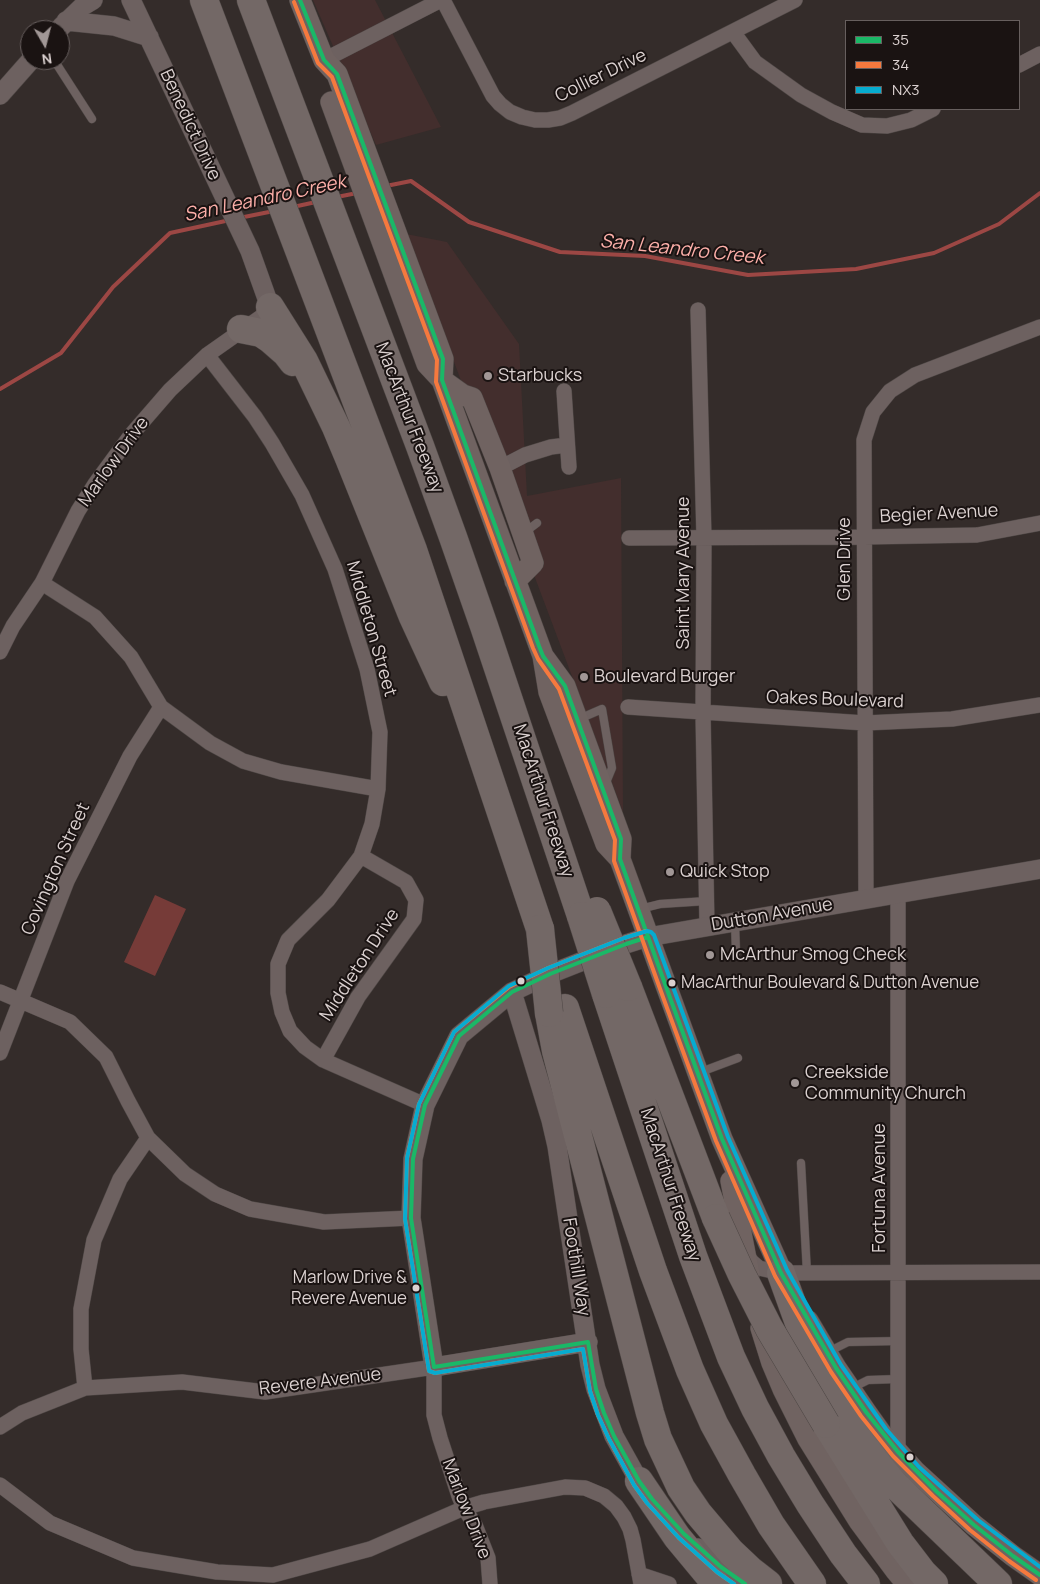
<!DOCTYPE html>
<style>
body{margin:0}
#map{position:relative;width:1040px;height:1584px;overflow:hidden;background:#342c2a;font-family:Manrope,sans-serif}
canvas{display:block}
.legend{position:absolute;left:845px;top:20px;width:175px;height:90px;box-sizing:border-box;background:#1a1312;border:1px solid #675f5e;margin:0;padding:6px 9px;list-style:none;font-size:15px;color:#dbd1d0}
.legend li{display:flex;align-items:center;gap:10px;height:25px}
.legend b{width:25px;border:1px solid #675f5e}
.north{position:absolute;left:20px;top:20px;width:50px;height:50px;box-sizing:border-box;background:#1a1312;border:1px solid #675f5e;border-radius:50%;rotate:172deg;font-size:14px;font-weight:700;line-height:20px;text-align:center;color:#dbd1d0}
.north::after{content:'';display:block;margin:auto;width:18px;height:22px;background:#a19796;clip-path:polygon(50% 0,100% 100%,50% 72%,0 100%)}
</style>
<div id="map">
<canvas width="1040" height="1584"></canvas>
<ul class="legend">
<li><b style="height:6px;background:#1ab867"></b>35</li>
<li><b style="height:6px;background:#f6793e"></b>34</li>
<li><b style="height:6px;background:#06acd0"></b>NX3</li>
</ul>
<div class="north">N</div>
</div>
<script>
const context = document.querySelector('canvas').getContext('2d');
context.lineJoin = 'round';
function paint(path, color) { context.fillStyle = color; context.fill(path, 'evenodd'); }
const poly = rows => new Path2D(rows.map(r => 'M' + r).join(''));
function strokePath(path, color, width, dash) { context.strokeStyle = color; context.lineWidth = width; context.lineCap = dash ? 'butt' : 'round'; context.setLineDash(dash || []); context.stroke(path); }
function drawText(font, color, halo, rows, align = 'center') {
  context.font = font + ' Manrope,sans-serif'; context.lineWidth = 4; context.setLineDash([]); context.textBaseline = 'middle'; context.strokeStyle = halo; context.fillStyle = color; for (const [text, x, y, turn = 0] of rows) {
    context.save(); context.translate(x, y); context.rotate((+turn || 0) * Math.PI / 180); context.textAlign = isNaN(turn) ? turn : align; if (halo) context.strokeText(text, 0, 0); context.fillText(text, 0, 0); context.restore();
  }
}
paint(poly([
 [313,0,375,0,441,127,376,145],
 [406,234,447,242,519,344,527,496,621,478,623,812]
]), '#432e2d');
paint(poly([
 [155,895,186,909,155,976,124,962]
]), '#763b38');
strokePath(poly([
 [386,186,411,181,469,222,560,252,645,256,748,275,856,269,934,253,999,224,1040,193],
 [337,197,357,193],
 [293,207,316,202],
 [239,218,274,211],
 [0,389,61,353,113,287,170,233,230,220]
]), '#9c4744', 4);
const service = poly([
 [54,60,92,119],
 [525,532,537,523],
 [579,719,602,709,612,768,605,785],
 [640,909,660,904,707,901],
 [735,923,736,953],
 [698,1073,738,1058],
 [801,1163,807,1273],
 [828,1352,848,1342,899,1341],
 [852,1388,868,1380,898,1379]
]);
const minor = poly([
 [443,0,493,96,500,104,510,112,522,117,535,120,548,120,560,118,572,113,795,0],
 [733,32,755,62,801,95,832,112,862,125,887,126,911,120,933,109],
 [324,60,441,0],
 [1019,65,1040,54],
 [698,310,704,538,703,714,707,926],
 [207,355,255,417,272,443,302,495,335,569,367,669,380,732,378,789,372,824,361,856,328,900,288,940,278,964,278,993,282,1012,290,1031,305,1047,323,1060,425,1105],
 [564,391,569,467],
 [500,468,525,455,551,447,567,445],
 [629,538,864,537,977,535,1040,523],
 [42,583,95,617,131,657,161,707,210,743,243,761,281,772,378,789],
 [0,652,13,626,42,583,78,511,95,484,131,435,170,390,207,355,261,317,270,307],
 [628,707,865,723,952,719,1040,705],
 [898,894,898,1452],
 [866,898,864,440,873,412,890,391,915,375,1040,327],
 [0,992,70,1022,106,1057,128,1101,148,1138,185,1174,215,1194,250,1209,324,1222,411,1218],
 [0,1053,67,881,130,756,161,707],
 [323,1060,358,997,414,919,416,900,406,882,361,856],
 [746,1254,752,1262,759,1268,781,1273,1040,1272],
 [85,1388,81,1349,81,1309,94,1240,120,1179,148,1138],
 [0,1427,22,1413,85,1388,182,1382,265,1392,434,1367,434,1415,440,1438,459,1496,464,1508,475,1525,488,1558,490,1584],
 [0,1485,50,1523,133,1558,217,1572,273,1575,370,1549,464,1508,484,1502,565,1487,585,1488,604,1496,616,1506,624,1517,630,1529,633,1540,641,1584],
 [639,1574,669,1584]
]);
const tertiary = poly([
 [131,0,250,251,270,307],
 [66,21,114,26,149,37],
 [61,27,83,6,93,0],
 [0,95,31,60],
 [512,992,551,1120,557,1146,590,1365,596,1389,614,1436,639,1481,646,1491],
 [588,1342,434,1367,411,1218,413,1159,425,1105,459,1036,512,992,550,974,626,944,648,937,1040,869],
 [698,1548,721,1567,745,1584]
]);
const secondary = poly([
 [300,0,324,60,337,74,443,359,442,380,543,656,549,692,606,844,620,859],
 [331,102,427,364,442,380,463,395,472,398,500,468,533,563,515,581],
 [543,656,565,686,621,839,620,859,722,1139,788,1286],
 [731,1181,749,1274],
 [808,1321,836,1368,866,1412,881,1433,915,1471,974,1525,1013,1556,1040,1575],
 [761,1328,772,1363,783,1389,808,1439,859,1521,896,1571,907,1584]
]);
const motorway = poly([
 [204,0,413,550,540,929],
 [251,0,420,446,453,537,484,626,581,916],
 [270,307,304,361,336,427,349,458,413,617,443,682],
 [241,329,261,333,270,339,286,353,293,362],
 [628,987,716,1218],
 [606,994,693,1256,731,1357,755,1408,781,1456,810,1504,843,1554,866,1584],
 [565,1008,653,1271,690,1370,714,1424,742,1475,771,1525,812,1584],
 [549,1013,556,1051,650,1413,658,1439,681,1488,698,1513,731,1552,750,1570,768,1584],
 [781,1273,808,1348,834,1402,848,1425,878,1465,895,1485,998,1584],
 [826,1424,900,1543,923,1573,934,1584],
 [639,1481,677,1537,716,1584]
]);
strokePath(service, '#4e4745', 9);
strokePath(minor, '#4e4745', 16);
strokePath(tertiary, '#4e4745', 20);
strokePath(secondary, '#4e4745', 22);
strokePath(motorway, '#4e4745', 29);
strokePath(service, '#6d6160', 8);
strokePath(minor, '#6d6160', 15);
strokePath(tertiary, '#6d6160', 19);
strokePath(secondary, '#706361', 21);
strokePath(motorway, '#736866', 28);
const motorwayBridge = poly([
 [597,911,628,987],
 [581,916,606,994],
 [540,929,549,1013],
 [716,1218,742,1275,769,1328,826,1424]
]);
strokePath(motorwayBridge, '#4e4745', 29, []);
strokePath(motorwayBridge, '#736866', 28);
strokePath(poly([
 [300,0,324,60,337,74,443,359,442,380,539,646,543,656,565,686,621,839,620,859,669,995,722,1139,781,1273,836,1368,866,1412,898,1452,937,1492,974,1525,1013,1556,1040,1575],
 [648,937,626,944,550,974,512,992,459,1036,425,1105,413,1159,411,1218,434,1367,588,1342,596,1389,604,1413,614,1436,639,1481,652,1499,684,1534,721,1567,745,1584]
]), '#1ab867', 4);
strokePath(poly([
 [294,2,318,63,332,77,437,360,436,382,533,648,538,659,559,689,615,840,614,861,663,997,716,1141,775,1276,831,1372,861,1416,893,1456,933,1496,970,1530,1009,1561,1036,1580],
 [646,931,624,938,548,968,509,987,454,1032,419,1104,407,1158,405,1219,429,1371,435,1373,583,1349,590,1391,598,1415,609,1439,634,1485,647,1503,679,1538,717,1572,734,1584]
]), '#f6793e', 4);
strokePath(poly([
 [734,1584,717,1572,679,1538,647,1503,634,1485,609,1439,598,1415,590,1391,583,1349,435,1373,429,1371,405,1219,407,1158,419,1104,454,1032,509,986,548,968,624,938,647,931,651,932,654,935,728,1137,787,1270,841,1365,886,1429,919,1467,978,1520,1040,1567]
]), '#06acd0', 4);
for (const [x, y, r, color] of [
 [488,376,5,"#a19796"],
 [584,677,5,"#a19796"],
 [670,872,5,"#a19796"],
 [710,955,5,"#a19796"],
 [521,981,4.5,"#dbd1d0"],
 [672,983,4.5,"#dbd1d0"],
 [795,1083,5,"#a19796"],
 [416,1288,4.5,"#dbd1d0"],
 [910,1457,4.5,"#dbd1d0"]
]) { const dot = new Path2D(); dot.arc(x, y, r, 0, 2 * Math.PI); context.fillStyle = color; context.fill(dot); strokePath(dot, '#1a1312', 2); }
drawText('17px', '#dbd1d0', '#1a1312', [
 ["MacArthur Boulevard & Dutton Avenue",681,983],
 ["Marlow Drive &",407,1278,"right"],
 ["Revere Avenue",407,1299,"right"]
], 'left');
drawText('18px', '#dbd1d0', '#1a1312', [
 ["Collier Drive",601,76,-26],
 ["Benedict Drive",190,125,65],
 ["MacArthur Freeway",409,418,69],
 ["Marlow Drive",114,462,-54],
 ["Begier Avenue",939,514,-3],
 ["Glen Drive",845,559,-90],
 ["Saint Mary Avenue",684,573,-90],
 ["Middleton Street",371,629,74],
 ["Oakes Boulevard",835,700,2],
 ["MacArthur Freeway",543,801,72],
 ["Covington Street",56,869,-66],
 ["Dutton Avenue",772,915,-10],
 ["Middleton Drive",360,965,-57],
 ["MacArthur Freeway",670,1185,72],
 ["Fortuna Avenue",880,1188,-90],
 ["Foothill Way",576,1267,81],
 ["Revere Avenue",320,1382,-7],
 ["Marlow Drive",466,1509,69]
]);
drawText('18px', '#dbd1d0', '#1a1312', [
 ["Starbucks",498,376],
 ["Boulevard Burger",594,677],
 ["Quick Stop",680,872],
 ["McArthur Smog Check",720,955],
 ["Creekside",805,1073],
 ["Community Church",805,1094]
], 'left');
drawText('italic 19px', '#fdafa9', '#1a1312', [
 ["San Leandro Creek",265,199,-12],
 ["San Leandro Creek",682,250,6]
]);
</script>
